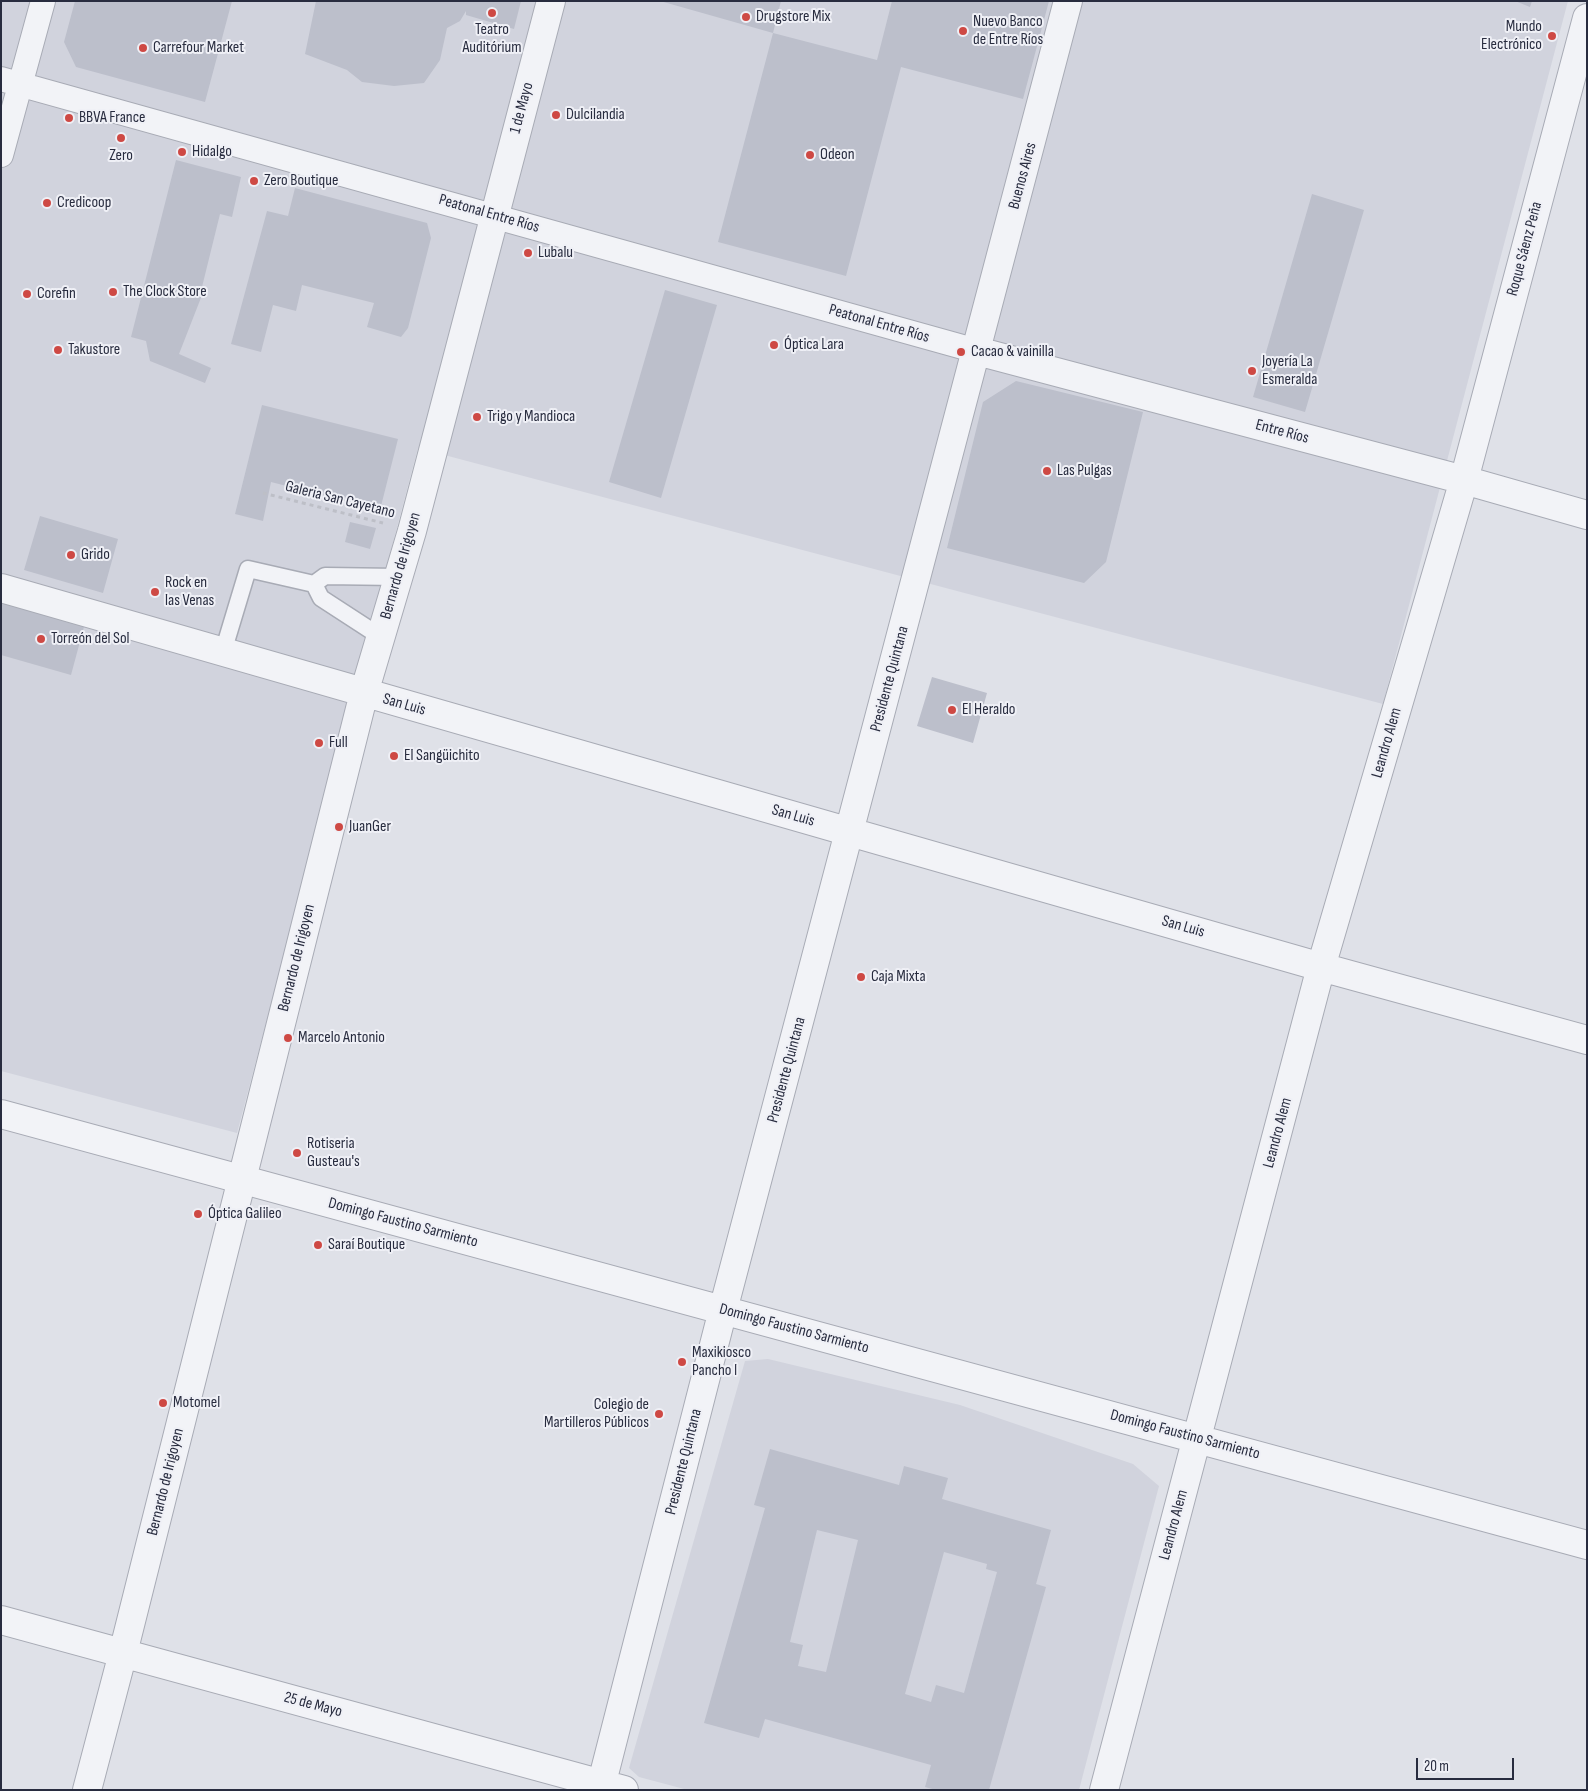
<!DOCTYPE html>
<meta charset="utf-8">
<style>
body{margin:0}
#map{position:relative;width:1588px;height:1791px;overflow:hidden;background:#dfe1e8;font-family:"Sofia Sans Condensed",sans-serif}
canvas{display:block}
.frame{position:absolute;inset:0;border:2px solid #282c3f;pointer-events:none}
.scale{position:absolute;left:1416px;top:1758px;width:98px;height:22px;box-sizing:border-box;border:2px solid #282c3f;border-top:0;padding-left:6px;font-size:15px;line-height:18px;white-space:nowrap;color:#282c3f;-webkit-text-stroke:4px #eff0f6;paint-order:stroke}
</style>
<div id="map">
<canvas width="1588" height="1791"></canvas>
<div class="frame"></div>
<div class="scale">20 m</div>
</div>
<script>
const context = document.querySelector('canvas').getContext('2d');
context.lineJoin = 'round';
function paint(path, color) { context.fillStyle = color; context.fill(path, 'evenodd'); }
const poly = rows => new Path2D(rows.map(r => 'M' + r).join(''));
function strokePath(path, color, width, dash) { context.strokeStyle = color; context.lineWidth = width; context.lineCap = dash ? 'butt' : 'round'; context.setLineDash(dash || []); context.stroke(path); }
function drawText(font, color, halo, rows, align = 'center') {
  context.font = font + ' "Sofia Sans Condensed",sans-serif'; context.lineWidth = 4; context.setLineDash([]); context.textBaseline = 'middle'; context.strokeStyle = halo; context.fillStyle = color; for (const [text, x, y, turn = 0] of rows) {
    context.save(); context.translate(x, y); context.rotate((+turn || 0) * Math.PI / 180); context.textAlign = isNaN(turn) ? turn : align; if (halo) context.strokeText(text, 0, 0); context.fillText(text, 0, 0); context.restore();
  }
}
paint(poly([
 [1,1,1568,1,1383,704,418,448,237,1133,1,1071],
 [768,1359,960,1405,1133,1464,1159,1486,1079,1790,688,1790,639,1777,629,1768,745,1361]
]), '#d1d3dd');
paint(poly([
 [75,1,232,1,205,102,76,67,64,42],
 [316,1,521,1,514,29,466,15,466,11,460,21,447,28,440,60,424,83,394,86,362,82,347,70,305,54],
 [660,1,781,1,773,33,877,60,892,1,1049,1,1023,99,901,67,846,276,718,242,773,33],
 [1515,1,1532,1,1530,7],
 [176,160,241,177,232,217,220,214,202,287,204,290,179,354,211,368,205,383,150,361,146,341,131,337],
 [295,188,427,223,431,238,408,328,401,337,367,327,374,303,302,285,296,311,273,305,261,352,231,344,267,211,288,216],
 [1312,194,1364,210,1305,412,1253,397],
 [665,290,717,305,661,498,609,482],
 [1016,381,1143,412,1106,562,1084,583,947,548,983,402],
 [262,405,398,439,380,510,271,482,263,521,235,514],
 [40,516,118,539,103,593,24,570],
 [350,522,376,528,370,549,345,542],
 [1,600,85,623,71,675,1,655],
 [932,677,987,693,973,743,917,726],
 [770,1449,899,1485,904,1466,948,1478,942,1499,1051,1530,1036,1584,1046,1587,989,1790,936,1790,925,1787,931,1765,765,1719,759,1738,704,1723,765,1508,754,1505],
 [817,1530,858,1540,826,1672,798,1666,803,1645,790,1642],
 [944,1552,987,1564,986,1569,997,1572,964,1693,936,1685,931,1702,905,1694]
]), '#bcbfcb');
const service = poly([
 [381,637,321,598,314,584,325,576,398,577],
 [223,652,248,569,314,584]
]);
const pedestrian = poly([
 [1,79,977,351],
 [1,155,43,1]
]);
const minor = poly([
 [977,351,1464,480,1587,515],
 [1,588,850,832,1321,967,1587,1040],
 [1,1114,1587,1545],
 [1,1620,624,1790],
 [87,1790,123,1653,364,693,412,531,551,1],
 [600,1790,723,1310,1068,1],
 [1104,1790,1321,967,1464,480,1587,18]
]);
strokePath(service, '#a8abb5', 19);
strokePath(pedestrian, '#a8abb5', 26);
strokePath(minor, '#a8abb5', 30);
strokePath(poly([
 [263,493,383,523]
]), '#bdbfc7', 3, [4, 4]);
strokePath(service, '#f2f3f7', 16);
strokePath(pedestrian, '#f2f3f7', 24);
strokePath(minor, '#f2f3f7', 28);
for (const [x, y, r, color] of [
 [492,13,5,"#ce4944"],
 [746,17,5,"#ce4944"],
 [963,31,5,"#ce4944"],
 [1552,36,5,"#ce4944"],
 [143,48,5,"#ce4944"],
 [556,115,5,"#ce4944"],
 [69,118,5,"#ce4944"],
 [121,138,5,"#ce4944"],
 [182,152,5,"#ce4944"],
 [810,155,5,"#ce4944"],
 [254,181,5,"#ce4944"],
 [47,203,5,"#ce4944"],
 [528,253,5,"#ce4944"],
 [113,292,5,"#ce4944"],
 [27,294,5,"#ce4944"],
 [774,345,5,"#ce4944"],
 [58,350,5,"#ce4944"],
 [961,352,5,"#ce4944"],
 [1252,371,5,"#ce4944"],
 [477,417,5,"#ce4944"],
 [1047,471,5,"#ce4944"],
 [71,555,5,"#ce4944"],
 [155,592,5,"#ce4944"],
 [41,639,5,"#ce4944"],
 [952,710,5,"#ce4944"],
 [319,743,5,"#ce4944"],
 [394,756,5,"#ce4944"],
 [339,827,5,"#ce4944"],
 [861,977,5,"#ce4944"],
 [288,1038,5,"#ce4944"],
 [297,1153,5,"#ce4944"],
 [198,1214,5,"#ce4944"],
 [318,1245,5,"#ce4944"],
 [682,1362,5,"#ce4944"],
 [163,1403,5,"#ce4944"],
 [659,1414,5,"#ce4944"]
]) { const dot = new Path2D(); dot.arc(x, y, r, 0, 2 * Math.PI); context.fillStyle = color; context.fill(dot); strokePath(dot, '#eff0f6', 2); }
drawText('16px', '#282c3f', '#eff0f6', [
 ["Drugstore Mix",756,17],
 ["Nuevo Banco",973,22],
 ["de Entre Ríos",973,40],
 ["Mundo",1542,27,"right"],
 ["Electrónico",1542,45,"right"],
 ["Teatro",492,30,"center"],
 ["Auditórium",492,48,"center"],
 ["Carrefour Market",153,48],
 ["Dulcilandia",566,115],
 ["BBVA France",79,118],
 ["Hidalgo",192,152],
 ["Odeon",820,155],
 ["Zero",121,156,"center"],
 ["Zero Boutique",264,181],
 ["Credicoop",57,203],
 ["Lubalu",538,253],
 ["The Clock Store",123,292],
 ["Corefin",37,294],
 ["Óptica Lara",784,345],
 ["Takustore",68,350],
 ["Cacao & vainilla",971,352],
 ["Joyería La",1262,362],
 ["Esmeralda",1262,380],
 ["Trigo y Mandioca",487,417],
 ["Las Pulgas",1057,471],
 ["Grido",81,555],
 ["Rock en",165,583],
 ["las Venas",165,601],
 ["Torreón del Sol",51,639],
 ["El Heraldo",962,710],
 ["Full",329,743],
 ["El Sangüichito",404,756],
 ["JuanGer",349,827],
 ["Caja Mixta",871,977],
 ["Marcelo Antonio",298,1038],
 ["Rotiseria",307,1144],
 ["Gusteau's",307,1162],
 ["Óptica Galileo",208,1214],
 ["Saraí Boutique",328,1245],
 ["Maxikiosco",692,1353],
 ["Pancho I",692,1371],
 ["Motomel",173,1403],
 ["Colegio de",649,1405,"right"],
 ["Martilleros Públicos",649,1423,"right"]
], 'left');
drawText('16px', '#282c3f', '#eff0f6', [
 ["1 de Mayo",522,108,-75],
 ["Buenos Aires",1023,176,-75],
 ["Peatonal Entre Ríos",489,214,16],
 ["Roque Sáenz Peña",1525,249,-75],
 ["Peatonal Entre Ríos",879,324,16],
 ["Entre Ríos",1282,432,15],
 ["Galeria San Cayetano",340,500,14],
 ["Bernardo de Irigoyen",401,566,-74],
 ["Presidente Quintana",890,679,-75],
 ["San Luis",404,705,16],
 ["Leandro Alem",1387,743,-74],
 ["San Luis",793,816,16],
 ["San Luis",1183,927,16],
 ["Bernardo de Irigoyen",297,958,-76],
 ["Presidente Quintana",787,1070,-75],
 ["Leandro Alem",1278,1133,-75],
 ["Domingo Faustino Sarmiento",403,1223,15],
 ["Domingo Faustino Sarmiento",794,1329,15],
 ["Domingo Faustino Sarmiento",1185,1435,15],
 ["Presidente Quintana",684,1462,-76],
 ["Bernardo de Irigoyen",166,1482,-76],
 ["Leandro Alem",1174,1525,-75],
 ["25 de Mayo",313,1705,15]
]);
</script>
